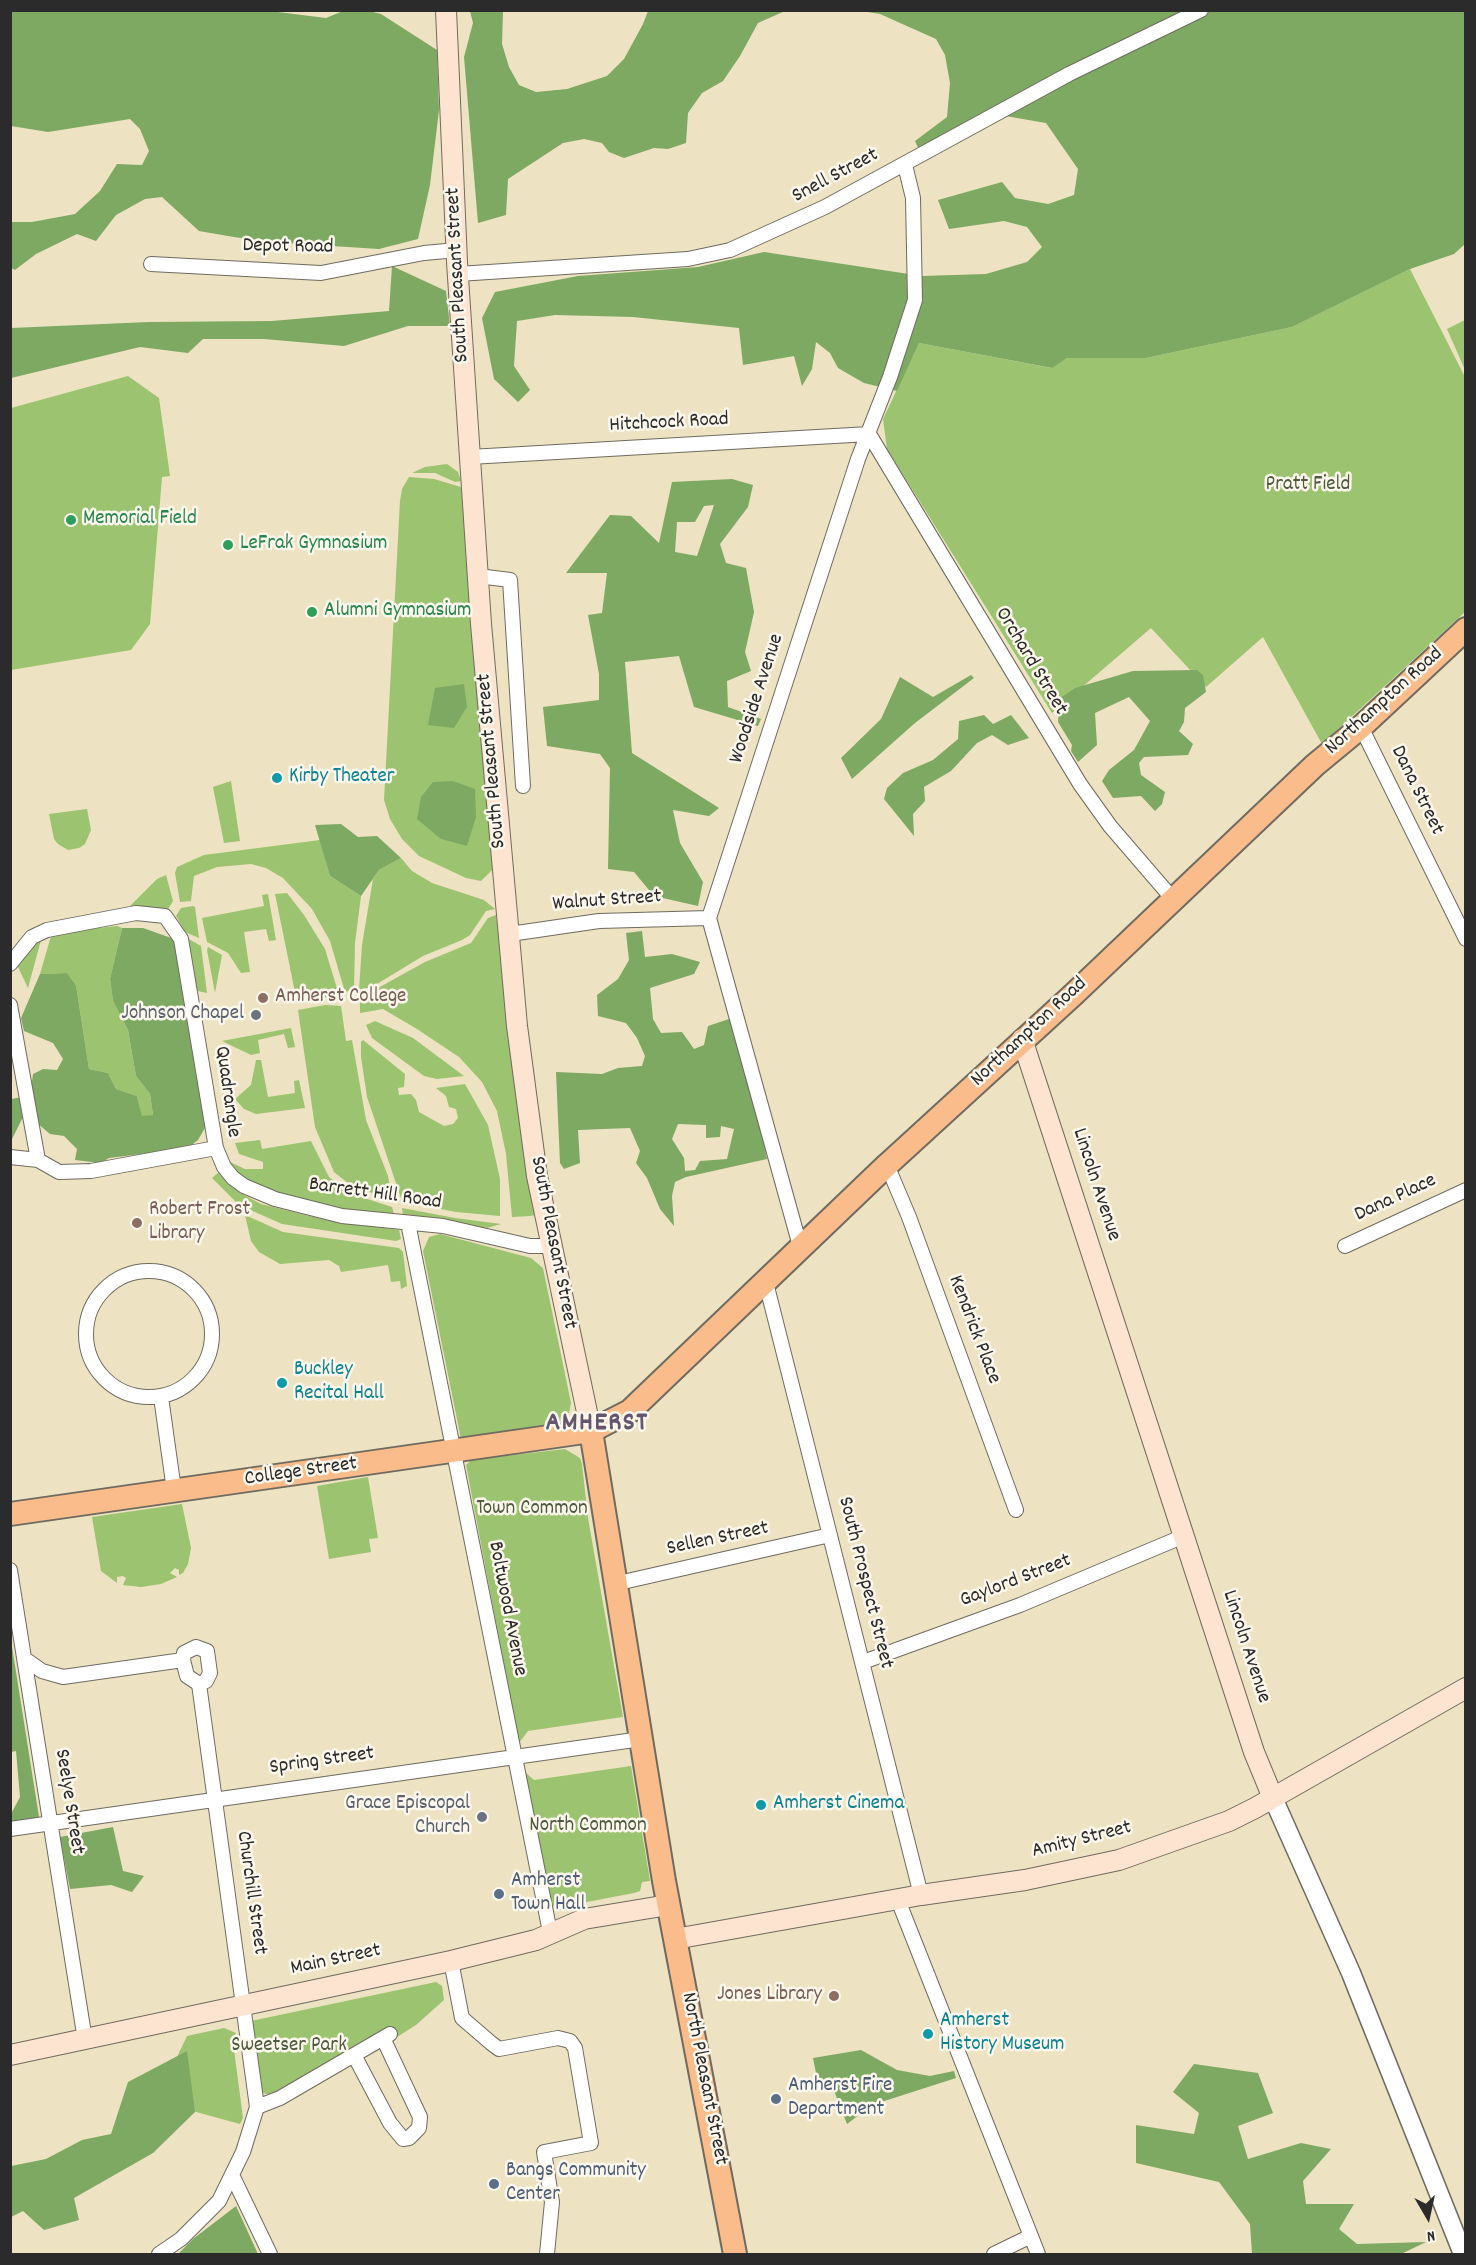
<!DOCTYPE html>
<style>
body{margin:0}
#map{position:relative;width:1476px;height:2265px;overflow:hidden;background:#ede2c1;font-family:Dekko,sans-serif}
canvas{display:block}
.frame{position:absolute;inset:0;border:12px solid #2b2b2b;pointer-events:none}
.north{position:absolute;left:1398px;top:2187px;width:60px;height:60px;-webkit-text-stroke:4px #fbf7ec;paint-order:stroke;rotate:171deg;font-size:16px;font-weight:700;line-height:24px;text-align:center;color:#2b2b2b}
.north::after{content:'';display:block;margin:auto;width:21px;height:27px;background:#2b2b2b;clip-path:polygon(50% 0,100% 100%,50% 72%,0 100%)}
</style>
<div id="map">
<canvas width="1476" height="2265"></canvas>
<div class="frame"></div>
<div class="north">N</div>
</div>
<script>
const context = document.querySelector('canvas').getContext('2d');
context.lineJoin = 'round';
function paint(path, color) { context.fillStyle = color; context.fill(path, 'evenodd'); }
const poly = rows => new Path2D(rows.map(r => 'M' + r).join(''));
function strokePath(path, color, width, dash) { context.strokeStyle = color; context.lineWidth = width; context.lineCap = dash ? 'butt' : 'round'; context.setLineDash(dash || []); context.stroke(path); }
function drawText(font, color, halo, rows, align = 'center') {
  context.font = font + ' Dekko,sans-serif'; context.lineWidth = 5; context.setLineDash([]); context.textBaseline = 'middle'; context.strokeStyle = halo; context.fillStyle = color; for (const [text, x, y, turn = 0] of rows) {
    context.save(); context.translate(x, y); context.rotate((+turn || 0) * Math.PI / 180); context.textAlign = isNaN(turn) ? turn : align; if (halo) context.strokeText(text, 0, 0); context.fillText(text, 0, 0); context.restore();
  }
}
paint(poly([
 [1410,269,1465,377,1465,612,1322,744,1263,637,1206,687,1151,628,1052,713,887,449,883,419,919,343,1051,368,1067,358,1146,358,1292,327],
 [1465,320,1465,370,1447,329],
 [128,376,159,398,170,476,162,477,150,624,131,650,11,670,11,408],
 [447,464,458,472,461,481,455,482,435,473,412,473,425,467],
 [409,477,434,479,461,487,493,869,481,881,466,878,419,856,402,839,390,819,384,800,400,501,402,489],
 [231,781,240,841,224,843,213,787],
 [87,809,91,830,85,844,79,848,68,850,58,844,54,839,49,814],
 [320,840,330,876,361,896,355,943,354,990,345,992,330,941,312,909,283,878,266,868,251,864,217,867,194,876,191,901,180,902,175,873,177,867,204,855],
 [401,858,412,871,432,883,484,900,495,909,486,911,470,935,462,940,423,956,372,987,359,990,362,945,373,879,379,870],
 [166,875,173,901,165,914,123,913,157,879],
 [287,893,304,915,325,949,339,995,297,1002,275,894],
 [268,894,276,940,269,941,266,929,244,932,250,972,241,973,228,953,207,942,202,918,264,906,262,895],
 [193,906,195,907,199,938,185,932,176,916,181,908],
 [496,915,535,1215,531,1216,512,1217,506,1154,497,1111,482,1082,459,1057,417,1029,383,1009,360,1013,360,998,425,962,471,943,488,918],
 [117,926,122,928,110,979,113,1001,128,1030,136,1076,150,1094,153,1115,142,1117,137,1096,116,1089,108,1073,89,1069,76,985,67,973,40,974,51,936,61,932],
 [187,938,201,946,207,993,193,990],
 [41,940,28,988,17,965,33,945],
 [208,947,222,955,215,993,207,950],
 [325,1005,341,1006,346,1041,352,1040,366,1120,388,1176,392,1199,353,1187,334,1172,315,1127,298,1010],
 [375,1021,413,1038,464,1076,437,1079,424,1076,372,1038,366,1025],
 [291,1028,295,1047,288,1048,284,1034,258,1040,260,1053,251,1055,222,1041],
 [363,1040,405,1074,404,1087,398,1088,399,1095,411,1094,416,1100,419,1112,444,1126,453,1124,458,1118,456,1109,449,1107,446,1096,436,1088,465,1084,488,1125,500,1179,500,1216,456,1212,402,1201,367,1097,361,1057,361,1042],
 [256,1060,261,1060,268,1097,295,1093,294,1081,299,1080,305,1108,256,1114,244,1109,235,1099,251,1085],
 [260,1140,262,1149,311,1141,329,1177,349,1193,392,1207,394,1214,345,1210,291,1200,249,1182,235,1170,230,1162,245,1169,263,1169,263,1162,239,1154,235,1143],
 [219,1172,240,1193,261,1204,326,1220,399,1230,401,1239,396,1241,282,1224,239,1205,212,1178],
 [402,1208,455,1218,501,1224,487,1228,403,1216],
 [245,1215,283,1232,399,1248,403,1252,407,1286,401,1289,400,1281,391,1282,388,1265,341,1272,339,1266,329,1260,280,1264,259,1252,251,1241],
 [440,1234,531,1258,543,1268,571,1403,569,1413,555,1426,461,1439,423,1251,429,1237],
 [565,1449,580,1458,582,1464,588,1518,623,1717,528,1731,519,1743,466,1465,471,1460],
 [368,1477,378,1538,369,1539,371,1552,329,1559,317,1486],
 [182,1504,191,1548,188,1564,183,1573,179,1575,179,1570,175,1568,170,1573,177,1577,161,1584,141,1587,123,1585,126,1578,123,1576,117,1577,117,1583,101,1571,92,1517],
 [631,1766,650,1881,642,1882,640,1891,634,1893,555,1908,549,1900,525,1772,534,1780],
 [436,1982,442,1986,444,2000,416,2025,397,2037,391,2027,274,2095,261,2093,251,2021],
 [224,2028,236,2033,233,2042,243,2118,240,2124,156,2101,187,2036]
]), '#9cc36f');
paint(poly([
 [270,11,326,18,343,11,369,11,381,14,437,50,439,110,430,185,418,239,379,249,269,242,234,237,199,231,162,197,145,199,116,215,96,241,77,234,36,254,15,270,11,268,11,222,32,222,75,214,100,191,117,164,142,165,149,151,140,129,130,119,48,132,11,126,11,11],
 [470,11,503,11,502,44,509,67,519,85,536,92,567,89,607,76,624,59,643,24,648,11,785,11,758,23,740,56,723,81,702,93,688,113,686,143,668,149,654,148,624,158,609,152,602,143,584,139,563,143,508,179,506,215,478,223,464,57,473,23],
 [861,11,1465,11,1465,244,1454,254,1410,269,1292,327,1146,358,1067,358,1052,368,919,343,897,391,864,383,838,368,830,353,816,342,812,369,802,386,794,356,743,365,739,328,633,317,555,315,517,321,514,366,530,390,518,402,494,379,482,318,495,292,578,276,698,267,764,252,922,276,986,274,1027,262,1042,247,1027,227,1004,221,949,229,938,200,1002,182,1015,198,1048,204,1074,195,1078,169,1046,123,988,113,919,150,915,141,947,117,950,83,945,55,936,39,880,14],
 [392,266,446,291,450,326,408,326,344,346,264,339,203,339,188,353,140,347,11,378,11,328,149,322,272,321,389,311],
 [732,479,753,485,748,507,720,544,726,563,746,568,754,612,745,652,751,671,727,681,728,707,761,719,758,726,694,707,679,656,625,662,632,753,719,808,709,816,673,810,680,843,703,882,698,906,654,896,634,872,608,869,610,768,600,754,547,746,543,707,599,700,599,674,588,615,602,613,607,573,566,573,610,515,631,516,659,543,672,482],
 [714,505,697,556,675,552,677,522,695,522,704,506],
 [1197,670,1203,675,1206,692,1185,708,1184,722,1179,731,1193,744,1188,755,1144,757,1139,763,1141,775,1165,792,1162,804,1155,811,1141,796,1113,798,1102,781,1109,770,1134,750,1150,721,1129,697,1095,713,1097,745,1078,762,1071,751,1072,745,1058,722,1060,698,1075,688,1133,671],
 [971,675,974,678,915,723,852,779,841,758,881,719,900,677,933,697],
 [464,684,467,707,454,728,428,725,435,688],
 [984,715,993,724,1011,715,1029,738,1008,745,992,735,977,743,951,771,924,787,925,801,913,814,914,836,884,799,887,788,903,773,933,760,958,739,959,721],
 [453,781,475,789,476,817,467,846,441,839,417,819,421,797,433,782],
 [341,824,358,837,377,836,401,858,379,870,361,896,330,876,315,825],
 [122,928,143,928,174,939,206,1126,198,1140,188,1148,109,1158,101,1163,75,1160,77,1149,64,1136,50,1134,37,1123,22,1119,11,1141,12,1099,30,1095,33,1074,43,1069,57,1070,63,1059,53,1043,24,1031,21,1018,40,974,67,973,76,985,89,1069,108,1073,116,1089,137,1096,142,1116,153,1115,150,1094,136,1076,128,1030,113,1001,110,979],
 [642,931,645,957,672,954,700,962,694,974,650,988,653,1019,661,1033,682,1032,694,1049,704,1045,708,1026,732,1018,754,1094,767,1159,686,1177,675,1182,672,1196,674,1226,660,1209,647,1178,636,1163,640,1151,630,1128,578,1130,580,1163,564,1169,560,1163,556,1072,602,1074,618,1068,642,1066,645,1056,637,1038,626,1023,598,1016,597,995,618,979,629,960,626,933],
 [678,1124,706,1125,706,1138,720,1137,721,1126,734,1129,727,1159,700,1161,695,1170,685,1171,684,1158,672,1139],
 [10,1634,39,1817,11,1822,11,1814,20,1797,16,1751,11,1752],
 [113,1827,123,1871,144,1876,132,1892,111,1885,70,1889,60,1837],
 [861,2050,897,2070,930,2076,954,2071,956,2078,872,2105,847,2124,831,2083,819,2088,813,2058],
 [187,2051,195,2112,153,2153,74,2198,79,2220,44,2230,23,2211,11,2217,11,2166,46,2159,82,2140,111,2134,128,2082],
 [1194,2064,1258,2073,1273,2113,1238,2126,1248,2159,1301,2143,1331,2149,1303,2181,1306,2204,1354,2204,1339,2229,1357,2244,1426,2242,1401,2254,1252,2254,1250,2224,1219,2182,1136,2163,1136,2125,1194,2134,1199,2113,1173,2092],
 [236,2206,258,2254,178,2254,193,2239]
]), '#7da962');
const minor = poly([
 [151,264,321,273,424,253,457,250],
 [458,274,688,259,730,250,825,207,1069,74,1201,10],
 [470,457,869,434,1080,784,1110,826,1172,898],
 [478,576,510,580,523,786],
 [1361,727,1466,939],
 [510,934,599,921,709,918],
 [10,964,32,937,47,930,136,913,165,916,181,939,216,1148,91,1171,59,1172,38,1160,10,1157],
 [10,1005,38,1160],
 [216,1148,224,1167,233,1178,244,1186,275,1199,342,1216,443,1226,530,1246,550,1246],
 [887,1165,909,1217,1016,1510],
 [408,1223,550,1932],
 [800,1246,709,918,858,459,890,377,915,300,913,198,905,165],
 [1345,1246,1466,1190],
 '86 1334a63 63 0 1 1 126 0a63 63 0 1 1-126 0Z',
 [766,1283,921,1895],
 [161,1397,174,1490],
 [10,1570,85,2040],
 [614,1584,830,1535],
 [196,1647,207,1651,210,1673,206,1681,199,1684,187,1676,183,1660,184,1653,196,1647],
 [25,1659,42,1671,63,1677,183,1660],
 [863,1662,1020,1605,1184,1536],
 [199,1684,257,2107],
 [10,1829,641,1739],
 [898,1900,1038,2254],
 [451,1961,462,2018,491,2043,499,2049,558,2038,570,2041,575,2048,591,2143,544,2152,552,2202,547,2254],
 [354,2055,390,2123,403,2139,409,2138,419,2128,420,2117,383,2038],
 [233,2177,270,2254],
 [159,2254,181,2239,219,2201,243,2152,257,2107,280,2098,390,2034],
 [994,2254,1031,2236]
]);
const tertiary = poly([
 [1273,1798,1351,1973,1463,2254]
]);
const secondary = poly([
 [446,10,457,262,481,624,517,1026,537,1176,591,1431],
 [1022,1039,1254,1752,1273,1798],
 [675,1939,921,1895,1025,1880,1119,1860,1229,1821,1255,1808,1466,1688],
 [10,2055,451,1961,536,1940,584,1919,668,1905]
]);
const primary = poly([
 [591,1431,664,1881,735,2254]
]);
const trunk = poly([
 [10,1514,591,1431,630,1411,887,1165,1074,994,1315,765,1361,727,1466,629]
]);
strokePath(minor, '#6f6b60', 16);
strokePath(tertiary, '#6f6b60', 21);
strokePath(secondary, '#6f6b60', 22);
strokePath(primary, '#6f6b60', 26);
strokePath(trunk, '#6f6b60', 26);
strokePath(minor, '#fff', 14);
strokePath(tertiary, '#fff', 18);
strokePath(secondary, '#fde4d0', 20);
strokePath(primary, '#f9bc8a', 22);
strokePath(trunk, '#f9bc8a', 22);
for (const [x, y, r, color] of [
 [71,520,6,"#2e9e5b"],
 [228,545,6,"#2e9e5b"],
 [312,612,6,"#2e9e5b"],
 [277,778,6,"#0f9aa8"],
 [263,998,6,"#8d6e63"],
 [256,1015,6,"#6b7280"],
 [137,1223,6,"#8d6e63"],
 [282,1383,6,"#0f9aa8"],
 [761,1805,6,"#0f9aa8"],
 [482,1817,6,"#6b7280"],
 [499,1894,6,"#5c6f8a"],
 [834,1996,6,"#8d6e63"],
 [928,2034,6,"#0f9aa8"],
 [776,2099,6,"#5c6f8a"],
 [494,2184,6,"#5c6f8a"]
]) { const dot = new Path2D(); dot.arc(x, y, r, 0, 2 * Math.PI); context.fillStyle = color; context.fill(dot); strokePath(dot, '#fbf7ec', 2); }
drawText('21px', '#2b2b2b', '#fbf7ec', [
 ["Snell Street",836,177,-28],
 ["Depot Road",288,248,1],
 ["South Pleasant Street",459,275,-93],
 ["Hitchcock Road",669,424,-3],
 ["Orchard Street",1030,662,59],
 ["Woodside Avenue",758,699,-72],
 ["Northampton Road",1385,702,-42],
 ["South Pleasant Street",493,761,-95],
 ["Dana Street",1416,791,64],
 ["Walnut Street",607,902,-4],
 ["Northampton Road",1030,1033,-43],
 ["Quadrangle",226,1092,82],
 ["Lincoln Avenue",1095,1185,72],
 ["Barrett Hill Road",375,1195,8],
 ["Dana Place",1396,1199,-25],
 ["South Pleasant Street",552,1243,79],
 ["Kendrick Place",973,1330,69],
 ["College Street",301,1473,-8],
 ["Sellen Street",718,1540,-12],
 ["Gaylord Street",1016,1582,-21],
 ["South Prospect Street",864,1583,76],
 ["Boltwood Avenue",506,1609,79],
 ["Lincoln Avenue",1245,1647,72],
 ["Spring Street",322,1762,-8],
 ["Seelye Street",68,1802,81],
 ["Amity Street",1082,1841,-14],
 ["Churchill Street",250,1893,82],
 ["Main Street",336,1961,-12],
 ["North Pleasant Street",703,2079,79]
]);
drawText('21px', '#4d593f', '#fbf7ec', [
 ["Pratt Field",1308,486],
 ["Town Common",532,1510],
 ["North Common",588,1827],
 ["Sweetser Park",289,2047]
]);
drawText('21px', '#27864d', '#fbf7ec', [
 ["Memorial Field",83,520],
 ["LeFrak Gymnasium",240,545],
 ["Alumni Gymnasium",324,612]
], 'left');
drawText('21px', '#0d838f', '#fbf7ec', [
 ["Kirby Theater",289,778],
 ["Buckley",294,1371],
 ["Recital Hall",294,1395],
 ["Amherst Cinema",773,1805],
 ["Amherst",940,2022],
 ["History Museum",940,2046]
], 'left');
drawText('21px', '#785e54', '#fbf7ec', [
 ["Amherst College",275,998],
 ["Robert Frost",149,1211],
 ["Library",149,1235],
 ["Jones Library",822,1996,"right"]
], 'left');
drawText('21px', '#5b616d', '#fbf7ec', [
 ["Johnson Chapel",244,1015],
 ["Grace Episcopal",470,1805],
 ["Church",470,1829]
], 'right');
drawText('21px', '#4e5e75', '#fbf7ec', [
 ["Amherst",511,1882],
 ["Town Hall",511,1906],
 ["Amherst Fire",788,2087],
 ["Department",788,2111],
 ["Bangs Community",506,2172],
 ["Center",506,2196]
], 'left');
context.letterSpacing = '1.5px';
drawText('bold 27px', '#63566e', '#fbf7ec', [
 ["AMHERST",597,1425]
]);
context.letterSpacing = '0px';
</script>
